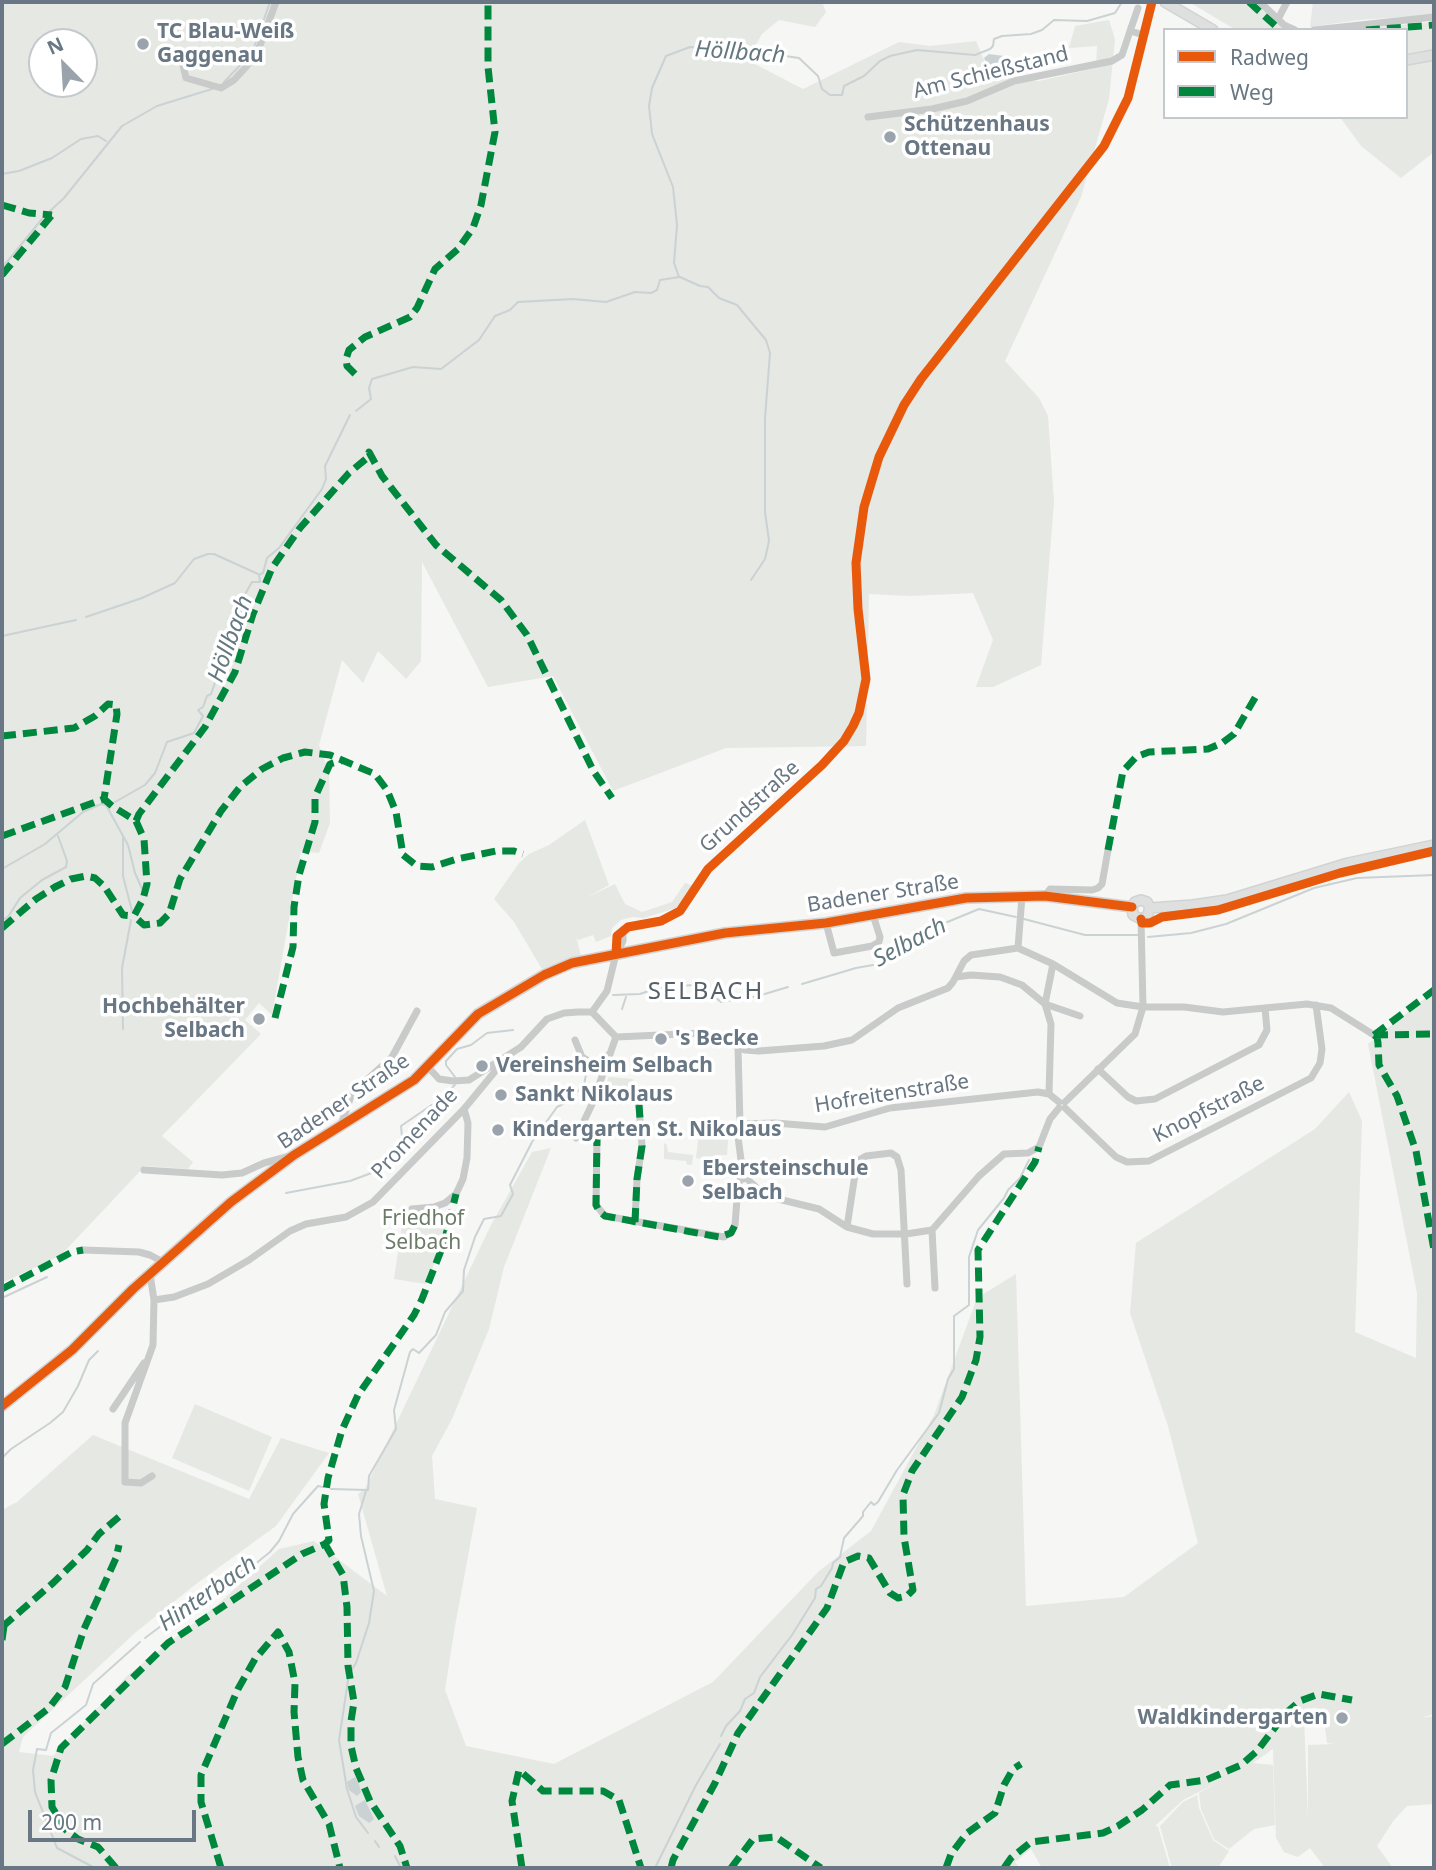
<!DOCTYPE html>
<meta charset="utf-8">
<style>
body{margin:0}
#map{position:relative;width:1436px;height:1870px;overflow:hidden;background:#f6f6f5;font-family:"Noto Sans",sans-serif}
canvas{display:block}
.frame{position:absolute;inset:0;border:4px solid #687783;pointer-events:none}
.legend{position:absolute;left:1163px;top:28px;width:245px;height:91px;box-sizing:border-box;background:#fff;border:2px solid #c3c9cd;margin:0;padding:9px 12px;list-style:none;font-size:21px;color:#687783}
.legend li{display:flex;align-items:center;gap:14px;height:35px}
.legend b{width:35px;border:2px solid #c3c9cd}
.north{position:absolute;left:28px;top:28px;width:70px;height:70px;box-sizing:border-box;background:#fff;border:2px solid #c3c9cd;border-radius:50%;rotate:336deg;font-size:19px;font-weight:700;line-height:28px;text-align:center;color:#687783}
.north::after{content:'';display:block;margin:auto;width:24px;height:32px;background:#9aa3ab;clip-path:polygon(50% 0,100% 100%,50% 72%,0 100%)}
.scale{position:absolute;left:28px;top:1810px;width:168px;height:32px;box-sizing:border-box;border:4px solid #687783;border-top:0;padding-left:9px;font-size:21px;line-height:24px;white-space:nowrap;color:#687783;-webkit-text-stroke:5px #fff;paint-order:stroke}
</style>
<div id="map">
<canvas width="1436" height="1870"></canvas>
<div class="frame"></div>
<ul class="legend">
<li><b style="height:9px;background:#e8590c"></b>Radweg</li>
<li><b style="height:9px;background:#00873e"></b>Weg</li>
</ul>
<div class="north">N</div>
<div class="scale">200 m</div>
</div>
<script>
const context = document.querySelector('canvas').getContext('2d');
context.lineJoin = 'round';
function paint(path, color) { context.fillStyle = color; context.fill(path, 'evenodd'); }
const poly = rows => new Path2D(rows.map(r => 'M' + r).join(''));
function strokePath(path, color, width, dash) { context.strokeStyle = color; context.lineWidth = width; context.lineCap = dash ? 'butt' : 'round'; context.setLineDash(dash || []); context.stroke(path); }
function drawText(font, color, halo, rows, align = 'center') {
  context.font = font + ' "Noto Sans",sans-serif'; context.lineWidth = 7; context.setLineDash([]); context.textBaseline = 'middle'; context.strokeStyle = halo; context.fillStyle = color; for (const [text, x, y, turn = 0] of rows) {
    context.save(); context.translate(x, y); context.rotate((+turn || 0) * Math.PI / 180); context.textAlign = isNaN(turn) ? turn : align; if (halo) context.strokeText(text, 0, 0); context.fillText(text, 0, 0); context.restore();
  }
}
paint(poly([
 [1313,2,1434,2,1434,15,1359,20,1310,27]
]), '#e6e8e8');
paint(poly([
 [2,2,822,2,826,12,815,27,779,20,762,34,747,60,803,89,899,42,930,46,976,41,987,67,1002,76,1039,81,1096,68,1097,46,1069,48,1075,26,1109,20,1115,39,1109,99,1081,197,1005,361,1039,398,1048,416,1054,502,1041,665,993,687,976,687,993,640,973,593,911,596,869,594,866,746,726,748,613,791,553,676,488,687,422,562,421,661,406,679,378,651,363,683,342,660,319,745,329,772,330,823,319,853,301,851,272,1015,259,1003,245,1020,261,1034,162,1136,193,1162,188,1169,145,1166,61,1255,2,1283],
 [42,42,84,42,84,84,42,84],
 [1189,2,1256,2,1285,30,1236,30],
 [1434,22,1434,152,1401,178,1361,146,1340,117,1406,117,1406,30,1343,30],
 [585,820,609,885,586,898,615,884,625,904,642,912,672,902,685,883,693,886,676,908,644,918,632,917,621,920,612,928,611,936,596,942,593,935,578,940,576,936,581,956,542,969,514,922,494,899,519,863,529,854,549,845],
 [1434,991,1434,1714,1421,1718,1434,1716,1434,1804,1407,1806,1394,1820,1377,1846,1393,1868,1325,1868,1310,1848,1298,1857,1284,1852,1276,1838,1273,1749,1253,1763,1273,1765,1275,1825,1254,1829,1229,1849,1214,1839,1201,1809,1199,1793,1217,1783,1183,1800,1155,1826,1158,1827,1170,1868,1042,1868,1031,1849,1015,1862,1020,1868,2,1868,2,1510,17,1502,93,1435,249,1499,281,1438,329,1453,276,1526,196,1584,136,1632,23,1737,19,1752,53,1756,128,1675,217,1605,279,1549,314,1541,387,1596,358,1494,365,1489,491,1225,532,1152,551,1148,504,1267,489,1329,452,1419,432,1456,435,1499,477,1508,455,1626,445,1690,466,1746,554,1764,713,1682,818,1572,871,1531,934,1415,977,1298,1016,1274,1026,1606,1124,1597,1198,1543,1168,1426,1130,1313,1136,1243,1315,1129,1349,1092,1362,1121,1355,1332,1416,1358,1417,1293,1368,1044],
 [1311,1708,1316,1708,1324,1720,1327,1743,1334,1744,1308,1745,1308,1819,1304,1716],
 [609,1077,633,1079,629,1095,608,1097,602,1094],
 [699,1132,719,1140,721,1138,728,1140,727,1155,716,1155,707,1160,696,1158],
 [664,1143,667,1145,668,1152,693,1155,692,1165,687,1165,686,1161,664,1159],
 [424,1208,450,1214,442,1244,426,1284,394,1279,404,1211],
 [195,1404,272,1437,249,1491,172,1458],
 [1197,1795,1199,1808,1213,1840,1229,1851,1218,1868,1172,1868,1160,1826,1183,1802]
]), '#e5e8e3');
paint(poly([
 [989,54,1004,56,1008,61,1008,66,1003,68,987,64,984,58],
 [355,1777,359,1784,361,1792,357,1796,349,1790,347,1782],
 [365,1800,374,1819,369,1823,359,1816,355,1806]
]), '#cbd2d4');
strokePath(poly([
 [224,82,252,53,270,2],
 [2,174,19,171,52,158,81,139,98,136,106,141],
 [50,211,64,198,122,126,157,106,212,89],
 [2,268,42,219],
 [680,277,700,286,708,287,719,298,737,305,766,340,770,353,765,418,765,512,769,541,765,559,751,580],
 [356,411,371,399,369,388,372,379,413,367,441,369,479,340,495,316,510,310,518,302,573,299,606,302,635,292,651,293,657,290,660,280,679,277,674,263,677,225,673,187,652,134,649,106,652,88,666,56,690,47,737,49,799,58,818,76,822,89,830,95,842,95,844,86,864,76,880,61,890,56,917,50,975,55,990,49,993,46,994,39,1002,36,1031,34,1042,30,1054,20,1087,21,1115,13,1122,2],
 [86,617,142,598,175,583,194,559,208,554,214,554,258,574],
 [2,636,76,620],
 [115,802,145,785,155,773,167,742,194,733,203,716,198,710,203,707,207,696,211,694,221,665,224,664,226,647,237,633,236,625,238,624,244,596,252,582,260,582,259,575,263,573,267,558,279,548,322,489,326,479,325,466,350,415],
 [123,836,123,876,132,911],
 [2,869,45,844,83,812,101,804,106,805,128,845,135,873,143,891],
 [1024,919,1085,935,1138,935],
 [2,920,8,917,20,898,42,880,66,867,67,861,58,836],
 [1148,937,1191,933,1226,924,1314,888,1357,878,1434,875],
 [802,984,856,968,879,964,898,948,928,930,979,909,1016,917],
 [613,995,640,994,657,988,693,985,709,992,721,1002,758,996,788,987],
 [622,1009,626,997],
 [123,1029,122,968,131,920],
 [596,1061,608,1052],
 [455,1077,446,1065,446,1061,457,1049,471,1045,487,1033,513,1030],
 [286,1193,350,1181,374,1172,402,1137,401,1126,436,1102,455,1085],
 [2,1298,47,1277],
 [2,1458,11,1449,50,1423,63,1412,78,1386,89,1360,98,1351],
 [331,1489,368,1490,369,1476,396,1429,394,1410,410,1352,413,1349,419,1353,436,1335,445,1312,463,1291,464,1270,475,1237,484,1219,501,1216,513,1194,510,1185,532,1142,557,1107,567,1102,584,1085,587,1069],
 [366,1491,359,1514,361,1536,374,1591,369,1623,356,1663,349,1674,339,1740,347,1789,356,1817,368,1833],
 [145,1638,221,1581,254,1565,270,1552,279,1541,293,1514,318,1486,323,1487],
 [721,1736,726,1726,740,1711,745,1699,754,1693,760,1677,792,1635,815,1598,816,1589,821,1586,832,1568,833,1563,840,1557,844,1538,863,1516,863,1512,871,1502,874,1505,878,1502,897,1470,939,1413,948,1379,954,1369,954,1316,969,1305,969,1257,978,1230,1004,1198,1008,1190,1020,1178,1029,1160],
 [375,1841,379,1847],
 [395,1856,401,1868],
 [95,1868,57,1848,35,1792,33,1770,37,1749,46,1750,51,1733,86,1705,93,1684,140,1642],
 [655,1868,696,1785,720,1744]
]), '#cbd2d4', 2);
const major = poly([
 [1165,2,1213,30],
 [1406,60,1434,55],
 [1132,907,1133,915,1141,919,1147,917,1150,908],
 [1132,907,1135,902,1141,900,1147,902,1150,908],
 [1150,908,1193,905,1227,900,1348,863,1434,845],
 [2,1406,72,1350,133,1289,231,1202,294,1155,414,1080,478,1014,544,975,572,963,725,933,826,923,966,898,1045,896,1132,907]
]);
strokePath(major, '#d2d3d3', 12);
strokePath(poly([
 [1260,2,1284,25,1295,30],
 [1278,19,1287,2],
 [1314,30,1434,17],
 [1130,31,1138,8],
 [181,57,186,78,221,88,234,80,246,67,259,48,276,2],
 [868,117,932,109,967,101,1014,81,1112,61,1122,55,1130,31,1144,35],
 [1045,896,1050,889,1092,890,1098,888,1102,884,1108,850],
 [826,923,834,953,872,946,879,942,880,937,873,915],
 [1018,948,1022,896],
 [616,954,617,936,628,927,661,921,680,911,708,869,822,765,844,741,853,726,859,713,866,679,858,609,856,563,864,507,879,457,904,405,921,379,1104,146,1128,98,1152,2],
 [956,977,971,975,1000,977,1022,985,1045,1004,1080,1016],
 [592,1012,607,991,616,954,623,941,623,930],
 [575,1040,582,1057,604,1070],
 [738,1047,740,1124,737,1129,741,1160,746,1178],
 [428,1067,439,1079,453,1081,469,1080,521,1047,547,1019,564,1013,578,1012,592,1012,616,1037,705,1033,721,1038,745,1050,759,1051,824,1046,852,1040,898,1008,948,988,953,982,964,961,971,955,1018,948,1053,964,1117,1003,1143,1007,1184,1007,1223,1012,1307,1004,1331,1008,1374,1035],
 [1098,1069,1128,1097,1136,1101,1155,1099,1259,1045,1267,1030,1265,1008],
 [1049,1094,1051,1024,1045,1004,1053,964],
 [1065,1102,1135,1034,1143,1007,1141,919],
 [1065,1108,1116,1157,1127,1162,1149,1161,1311,1078,1320,1063,1322,1049,1316,1005],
 [740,1124,775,1123,825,1127,890,1108,1038,1092,1049,1094,1059,1102],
 [341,1125,352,1093,392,1057,417,1011],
 [640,1132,608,1128,600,1132,597,1137,596,1205,605,1216,724,1237,731,1233,735,1225,738,1186,740,1180,746,1178],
 [576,1138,593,1102,616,1037],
 [144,1170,222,1175,242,1173,264,1163,290,1156],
 [746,1178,766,1196,819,1209,847,1227,873,1234,906,1234,932,1230,979,1176,1004,1154,1028,1153,1039,1147,1050,1119,1059,1108],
 [412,1209,434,1207,445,1203,456,1194,463,1179,467,1158,468,1123,464,1109],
 [635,1222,637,1179,642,1146,639,1105],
 [847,1227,857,1161,866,1156,891,1153,897,1157,901,1170,907,1284],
 [932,1230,935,1288],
 [83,1250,139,1252,150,1255,163,1262],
 [150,1274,154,1300,153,1345,125,1423,125,1482,141,1483,152,1476],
 [154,1300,174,1297,208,1284,249,1260,290,1231,306,1224,346,1217,373,1202,464,1109,497,1069,496,1063],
 [113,1409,144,1363]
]), '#c9caca', 7);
strokePath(major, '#dedfdf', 9);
strokePath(poly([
 [1249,2,1280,30],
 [1366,30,1434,25],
 [2,205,29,213,52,215],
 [2,275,52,215],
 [355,374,347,366,346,359,349,350,365,337,410,317,417,308,435,269,458,249,473,228,481,205,495,132,488,67,488,2],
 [2,736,74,728,95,716,108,704,116,705,117,714,104,799],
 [136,821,139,814,205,727,235,672,253,614,272,568,300,528,349,473,367,458,369,452,382,476,436,545,501,600,527,635,594,772,612,798],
 [136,821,144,839,147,884,143,899,134,916,144,925,160,923,169,914,180,879,221,811,240,787,262,769,283,758,305,752,330,755,375,774,387,790,396,812,403,855,417,866,432,867,457,859,496,851,514,851,523,854],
 [2,836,104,799,112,806,136,821],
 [1108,850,1123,771,1136,757,1149,752,1208,749,1222,743,1234,734,1256,696],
 [2,928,36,899,55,887,71,879,86,876,95,878,104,886,123,915,134,916],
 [275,1018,293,947,294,907,299,875,315,822,315,797,330,764,344,760],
 [1374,1035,1377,1037,1378,1043,1379,1065,1397,1096,1416,1151,1434,1250],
 [1374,1035,1434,990],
 [1374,1035,1434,1034],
 [640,1132,608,1128,600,1132,597,1137,596,1205,599,1211,605,1216,719,1237,731,1233,735,1225],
 [635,1222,637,1179,642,1146,639,1105],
 [2,1289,72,1252,83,1250],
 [325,1544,343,1575,347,1607,348,1666,354,1702,351,1721,351,1746,356,1768,370,1801,400,1846,407,1868],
 [2,1627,53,1583,87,1550,99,1534,120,1516],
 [2,1640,4,1626],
 [2,1744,49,1708,65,1687,84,1629,116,1558,119,1545],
 [116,1868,98,1847,78,1839,66,1830,52,1807,51,1780,61,1748,168,1643,302,1554,325,1544,329,1540,324,1504,328,1478,342,1430,358,1395,414,1315,422,1299,444,1243,456,1194],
 [221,1868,201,1802,201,1775,238,1689,255,1659,278,1632,289,1652,295,1683,294,1712,298,1757,303,1780,329,1824,340,1868],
 [522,1868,512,1801,519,1770,543,1791,603,1791,619,1800,641,1868],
 [671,1868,673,1860,715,1783,738,1733,827,1608,844,1562,858,1556,869,1558,890,1593,898,1598,907,1596,913,1590,904,1537,903,1495,912,1471,962,1397,976,1360,980,1337,978,1250,1035,1162,1039,1147],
 [731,1868,753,1839,776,1837,821,1868],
 [946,1868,951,1854,967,1833,995,1813,1004,1785,1013,1769,1021,1764],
 [1004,1868,1011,1858,1031,1842,1103,1833,1118,1826,1142,1810,1170,1785,1206,1780,1241,1765,1257,1751,1286,1713,1300,1701,1319,1694,1352,1700]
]), '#00873e', 7, [14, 7]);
strokePath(poly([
 [1141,919,1142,923,1150,923,1162,917,1218,910,1340,873,1434,851],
 [616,954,617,936,628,927,661,921,680,911,708,869,822,765,844,741,853,726,859,713,866,679,858,609,856,563,864,507,879,457,904,405,921,379,1104,146,1128,98,1152,2],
 [2,1406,72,1350,133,1289,231,1202,294,1155,414,1080,478,1014,544,975,572,963,725,933,826,923,966,898,1045,896,1132,907]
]), '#e8590c', 9);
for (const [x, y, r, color] of [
 [143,44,7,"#9aa3ab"],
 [890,137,7,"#9aa3ab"],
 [259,1019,7,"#9aa3ab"],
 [661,1039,7,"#9aa3ab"],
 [482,1066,7,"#9aa3ab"],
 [501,1095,7,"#9aa3ab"],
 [498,1130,7,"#9aa3ab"],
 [688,1181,7,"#9aa3ab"],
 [1342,1718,7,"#9aa3ab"]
]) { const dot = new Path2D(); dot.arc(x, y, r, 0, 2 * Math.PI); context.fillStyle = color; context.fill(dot); strokePath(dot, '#fff', 2.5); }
drawText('bold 21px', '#687783', '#fff', [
 ["TC Blau-Weiß",157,32],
 ["Gaggenau",157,56],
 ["Schützenhaus",904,125],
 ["Ottenau",904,149],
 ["Hochbehälter",245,1007,"right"],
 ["Selbach",245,1031,"right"],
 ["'s Becke",675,1039],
 ["Vereinsheim Selbach",496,1066],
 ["Sankt Nikolaus",515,1095],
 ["Kindergarten St. Nikolaus",512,1130],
 ["Ebersteinschule",702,1169],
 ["Selbach",702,1193],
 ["Waldkindergarten",1328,1718,"right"]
], 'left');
drawText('21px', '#687783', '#fff', [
 ["Am Schießstand",991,73,-14],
 ["Grundstraße",750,807,-42],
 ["Badener Straße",883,894,-9],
 ["Hofreitenstraße",892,1094,-9],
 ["Badener Straße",344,1102,-34],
 ["Knopfstraße",1209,1110,-27],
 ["Promenade",415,1134,-47]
]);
drawText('21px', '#6b7b67', '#fff', [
 ["Friedhof",423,1219],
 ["Selbach",423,1243]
]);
drawText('italic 23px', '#64787f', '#fff', [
 ["Höllbach",740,53,4],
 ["Höllbach",231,639,-70],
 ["Selbach",910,943,-28],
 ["Hinterbach",208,1594,-35]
]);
context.letterSpacing = '2px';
drawText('24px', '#566069', '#fff', [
 ["SELBACH",706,992]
]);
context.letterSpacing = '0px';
</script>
